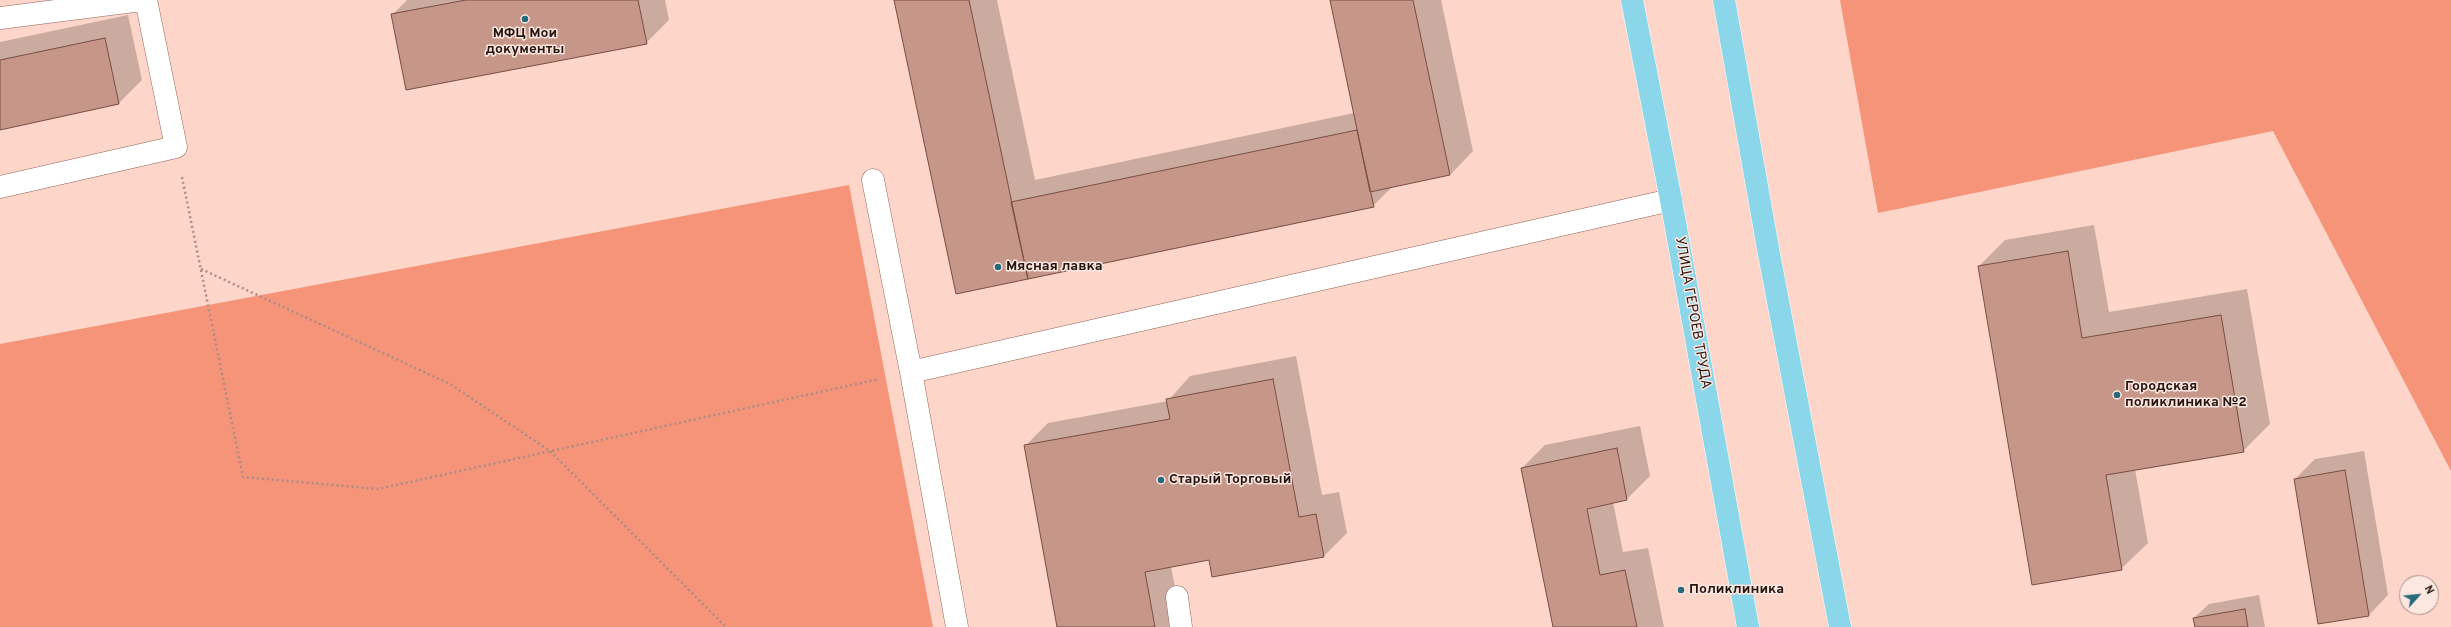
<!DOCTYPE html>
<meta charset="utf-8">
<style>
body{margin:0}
#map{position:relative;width:2451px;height:627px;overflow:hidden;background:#fed5c9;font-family:Overpass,sans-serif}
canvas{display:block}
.north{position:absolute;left:2399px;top:575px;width:40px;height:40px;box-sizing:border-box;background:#fce7e1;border:1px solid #a7938d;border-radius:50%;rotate:63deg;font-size:11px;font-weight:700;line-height:16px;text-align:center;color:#271510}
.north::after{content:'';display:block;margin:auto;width:14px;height:18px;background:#266a7b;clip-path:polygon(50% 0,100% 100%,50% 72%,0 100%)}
</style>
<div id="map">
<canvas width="2451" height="627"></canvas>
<div class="north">N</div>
</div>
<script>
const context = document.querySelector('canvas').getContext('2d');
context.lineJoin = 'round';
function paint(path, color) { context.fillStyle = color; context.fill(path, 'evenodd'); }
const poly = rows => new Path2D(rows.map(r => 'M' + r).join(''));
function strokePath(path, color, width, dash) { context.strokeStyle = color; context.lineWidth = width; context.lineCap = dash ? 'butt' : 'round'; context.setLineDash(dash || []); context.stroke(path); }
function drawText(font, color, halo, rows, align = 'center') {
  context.font = font + ' Overpass,sans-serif'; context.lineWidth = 3; context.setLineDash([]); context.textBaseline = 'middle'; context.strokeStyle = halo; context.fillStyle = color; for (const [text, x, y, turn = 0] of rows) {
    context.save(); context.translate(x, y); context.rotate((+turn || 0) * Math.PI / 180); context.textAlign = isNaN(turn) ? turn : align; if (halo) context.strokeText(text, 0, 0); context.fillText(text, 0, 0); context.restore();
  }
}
paint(poly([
 [1840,0,2451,0,2451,471,2273,131,1878,213],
 [849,185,933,627,0,627,0,344]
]), '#f59479');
paint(poly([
 [407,0,665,0,669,20,646,43,392,15],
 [895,0,997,0,1035,180,1354,113,1331,0,1441,0,1473,151,1450,175,1393,186,1373,206,957,293],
 [128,15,142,80,119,103,0,129,0,42],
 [2094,225,2109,312,2247,289,2270,424,2243,451,2135,469,2148,543,2121,569,1979,266,2005,240],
 [1296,356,1322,495,1339,492,1347,533,1324,556,1210,559,1171,566,1182,627,1058,627,1025,446,1048,423,1168,401,1190,376],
 [1640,426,1650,476,1627,499,1613,502,1623,552,1648,548,1664,627,1554,627,1522,468,1545,445],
 [2364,451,2388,595,2369,615,2295,479,2315,459],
 [2259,595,2265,627,2196,627,2194,618,2209,604]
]), '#0003');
const building = poly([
 [466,0,638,0,647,44,406,90,391,14,466,0],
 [894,0,969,0,1028,279,956,294,894,0],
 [1330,0,1413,0,1450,175,1370,192,1330,0],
 [105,38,119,104,0,130,0,60,105,38],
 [1357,130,1374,207,1028,279,1011,202,1357,130],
 [2068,251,2082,338,2221,315,2244,452,2106,475,2122,570,2032,585,1978,266,2068,251],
 [1273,379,1299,517,1316,514,1324,557,1212,577,1209,560,1145,572,1155,627,1057,627,1024,445,1170,419,1166,399,1273,379],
 [1617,448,1627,500,1587,509,1600,575,1625,570,1637,627,1553,627,1521,468,1617,448],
 [2345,470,2369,616,2318,624,2294,479,2345,470],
 [2245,609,2248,627,2195,627,2193,618,2245,609]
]);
paint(building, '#c69688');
strokePath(building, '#794e42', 1);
const minor = poly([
 [0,18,142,0],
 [873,180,911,372,957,627],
 [0,187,176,147,146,0],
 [911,372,1671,200],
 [1177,597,1181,627]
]);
const major = poly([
 [1632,0,1671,200,1748,627],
 [1724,0,1769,254,1840,627]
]);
strokePath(minor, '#916458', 23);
strokePath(major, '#fff', 23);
strokePath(poly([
 [182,177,243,477,378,489,879,379],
 [201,269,450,384,550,451,726,627]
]), '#ac8c83', 2.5, [2, 3]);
strokePath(minor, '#fff', 22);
strokePath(major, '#8bd7e9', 22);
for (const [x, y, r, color] of [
 [525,19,4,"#266a7b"],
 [998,267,4,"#266a7b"],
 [2117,395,4,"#266a7b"],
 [1161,480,4,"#266a7b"],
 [1681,590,4,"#266a7b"]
]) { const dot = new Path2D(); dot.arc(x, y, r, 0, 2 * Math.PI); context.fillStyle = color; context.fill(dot); strokePath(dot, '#fce7e1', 1.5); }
drawText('bold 14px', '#271510', '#fce7e1', [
 ["МФЦ Мои",525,34,"center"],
 ["документы",525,50,"center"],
 ["Мясная лавка",1006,267],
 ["Городская",2125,387],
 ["поликлиника №2",2125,403],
 ["Старый Торговый",1169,480],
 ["Поликлиника",1689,590]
], 'left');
drawText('14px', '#271510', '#fce7e1', [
 ["УЛИЦА ГЕРОЕВ ТРУДА",1692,313,80]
]);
</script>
